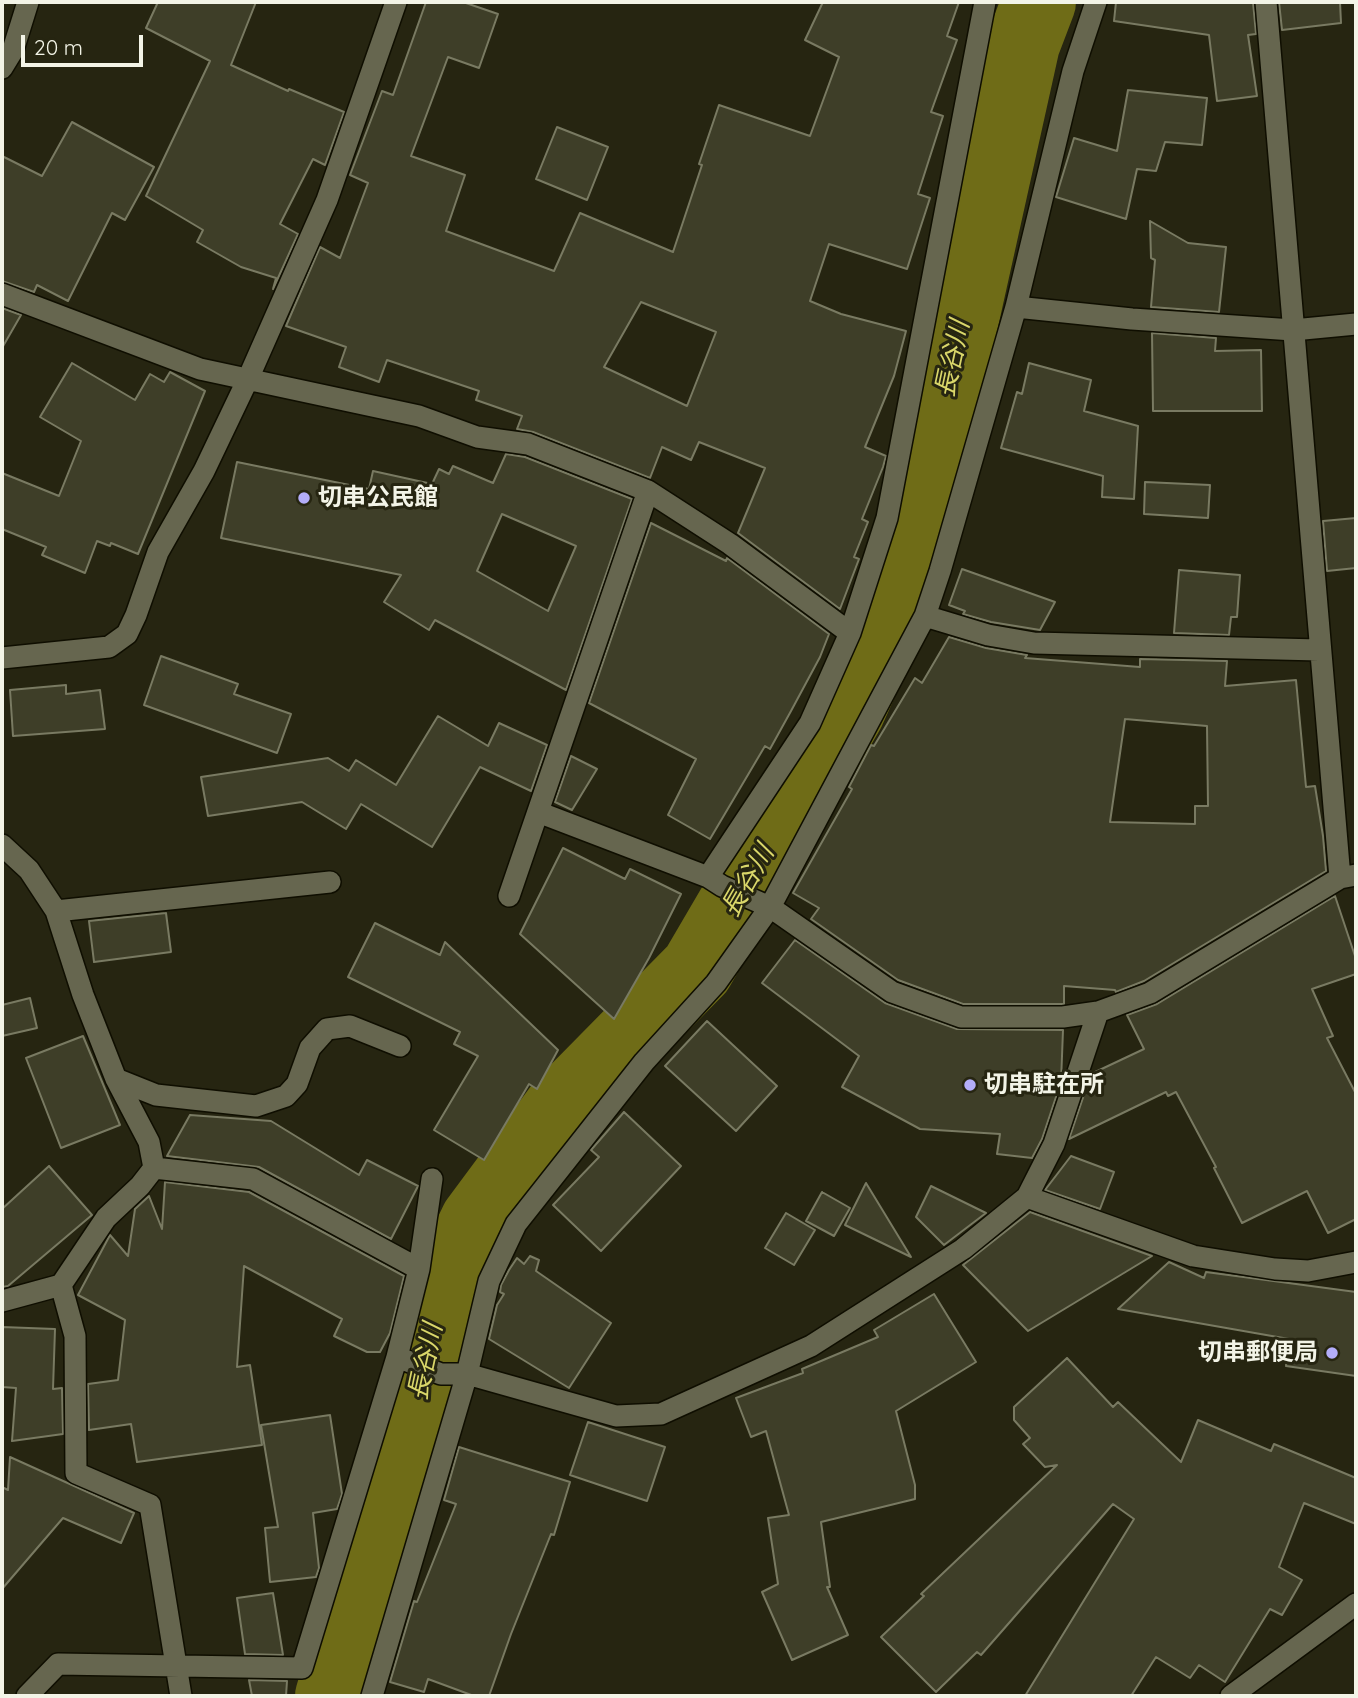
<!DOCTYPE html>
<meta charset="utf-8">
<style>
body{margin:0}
#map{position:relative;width:1358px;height:1698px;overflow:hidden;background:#262511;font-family:Quicksand,sans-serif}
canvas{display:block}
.frame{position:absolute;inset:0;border:4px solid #f3f4e7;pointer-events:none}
.scale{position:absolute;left:21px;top:35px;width:122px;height:32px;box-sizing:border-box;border:4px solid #f3f4e7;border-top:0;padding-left:9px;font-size:21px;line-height:24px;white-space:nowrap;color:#f3f4e7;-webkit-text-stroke:5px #262511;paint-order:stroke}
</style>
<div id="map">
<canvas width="1358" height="1698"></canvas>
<div class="frame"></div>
<div class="scale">20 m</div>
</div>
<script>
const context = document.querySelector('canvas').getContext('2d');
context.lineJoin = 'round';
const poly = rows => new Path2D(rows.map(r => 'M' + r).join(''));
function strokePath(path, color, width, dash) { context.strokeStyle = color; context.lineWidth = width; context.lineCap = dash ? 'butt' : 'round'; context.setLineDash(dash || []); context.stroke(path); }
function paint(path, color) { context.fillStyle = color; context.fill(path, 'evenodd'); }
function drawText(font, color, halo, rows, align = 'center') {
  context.font = font + ' Quicksand,"Noto Sans JP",sans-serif'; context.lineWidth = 6; context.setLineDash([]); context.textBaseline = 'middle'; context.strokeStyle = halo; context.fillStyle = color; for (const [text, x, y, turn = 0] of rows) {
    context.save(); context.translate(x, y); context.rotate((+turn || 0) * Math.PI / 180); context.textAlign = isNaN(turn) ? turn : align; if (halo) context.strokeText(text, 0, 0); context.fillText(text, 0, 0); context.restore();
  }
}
strokePath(poly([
 [332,1696,414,1422,438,1302,477,1221,563,1105,697,969,848,711,901,593,1023,44,1039,2]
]), '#6f6c17', 74);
const building = poly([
 [158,2,256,2,231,65,288,91,289,89,344,112,325,165,313,159,280,224,298,234,273,289,276,278,241,267,197,242,203,230,146,196,210,61,146,28,158,2],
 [426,2,463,2,498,14,479,68,448,57,411,156,465,175,446,231,554,271,580,213,673,252,702,165,699,164,719,105,810,136,839,57,805,40,823,2,959,2,947,36,957,40,931,112,943,116,918,194,930,198,907,269,829,244,810,301,841,314,906,331,894,376,865,447,886,456,883,467,862,519,868,522,854,557,859,559,840,609,738,533,765,468,699,442,691,460,662,447,650,478,533,432,517,429,522,416,476,400,479,391,387,360,379,382,339,367,346,347,286,326,320,247,340,258,368,183,350,175,382,91,393,95,426,2],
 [641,302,716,332,687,406,604,367,641,302],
 [1116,2,1253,2,1256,34,1248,35,1257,96,1217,101,1209,35,1114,21,1116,2],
 [1279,2,1340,2,1341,23,1282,30,1279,2],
 [1128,90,1207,98,1202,145,1165,142,1156,171,1137,169,1126,219,1056,197,1074,138,1117,151,1128,90],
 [72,122,154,167,125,220,112,213,68,301,37,285,34,292,2,281,2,156,42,176,72,122],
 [557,127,608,147,587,200,536,179,557,127],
 [1150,221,1188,243,1226,247,1219,312,1151,307,1155,260,1151,258,1150,221],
 [2,308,21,315,2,348,2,308],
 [1152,333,1216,338,1215,351,1261,350,1262,411,1153,411,1152,333],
 [72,363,135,400,150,374,164,382,170,372,205,391,138,554,111,543,110,546,97,541,85,573,42,555,46,547,2,529,2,473,59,496,81,441,40,417,72,363],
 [1029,363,1091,380,1084,411,1138,426,1134,499,1102,497,1103,476,1001,448,1017,392,1022,394,1029,363],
 [506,454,525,457,632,499,566,690,435,620,429,630,384,602,401,575,221,538,237,462,369,489,373,471,432,484,439,469,449,474,453,466,493,483,506,454],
 [502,514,576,546,548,611,477,571,502,514],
 [1145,482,1210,485,1208,518,1144,514,1145,482],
 [1356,518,1356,568,1327,571,1323,521,1356,518],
 [651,523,726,561,727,558,829,634,820,657,791,711,770,749,765,746,710,839,668,815,696,759,589,703,651,523],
 [962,569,1055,602,1040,630,991,622,963,614,965,611,949,605,962,569],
 [1179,570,1240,575,1237,617,1231,617,1229,635,1174,633,1179,570],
 [949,637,986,648,1027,655,1025,658,1140,667,1140,659,1227,661,1225,686,1296,680,1306,787,1315,786,1323,836,1326,871,1144,981,1116,992,1115,990,1064,986,1064,1004,963,1004,898,980,811,919,819,908,793,893,852,789,849,787,871,745,874,746,915,678,922,683,949,637],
 [1125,719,1207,726,1208,806,1195,806,1195,824,1110,822,1125,719],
 [161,656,238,684,234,694,291,714,277,753,144,705,161,656],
 [66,685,66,694,100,690,105,729,13,736,10,690,66,685],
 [438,716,488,746,499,723,547,745,531,791,480,767,432,847,361,804,346,829,302,802,208,816,201,777,328,758,349,771,356,760,396,785,438,716],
 [571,756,597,769,572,810,555,802,571,756],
 [563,848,625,879,630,869,681,894,649,958,614,1019,520,934,563,848],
 [1335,896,1356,959,1356,974,1312,989,1333,1036,1327,1038,1356,1094,1356,1219,1328,1233,1307,1191,1242,1223,1214,1168,1216,1167,1176,1092,1168,1096,1166,1092,1069,1139,1091,1074,1144,1049,1127,1015,1157,1004,1335,896],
 [166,913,171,952,94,962,89,921,166,913],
 [375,923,440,955,445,942,558,1050,537,1089,529,1084,484,1160,434,1130,478,1056,454,1044,460,1032,348,977,375,923],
 [795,940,885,1003,957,1029,1063,1030,1061,1082,1042,1139,1032,1158,997,1154,1000,1134,920,1129,842,1087,859,1056,762,983,795,940],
 [30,998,37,1028,2,1036,2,1005,30,998],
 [707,1021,777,1086,736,1131,665,1066,707,1021],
 [83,1036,120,1125,61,1148,26,1058,83,1036],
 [624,1112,681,1166,601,1251,553,1205,599,1157,591,1150,624,1112],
 [190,1115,271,1121,359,1175,367,1160,418,1186,391,1239,259,1167,167,1156,190,1115],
 [1071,1156,1114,1172,1100,1209,1045,1190,1071,1156],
 [49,1166,92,1215,8,1286,2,1287,2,1209,49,1166],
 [165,1182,249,1192,404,1276,390,1333,380,1352,367,1352,334,1336,342,1319,244,1266,237,1367,250,1365,262,1445,137,1462,131,1424,89,1430,88,1384,118,1380,125,1320,78,1295,110,1235,128,1256,135,1209,149,1196,162,1229,165,1182],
 [866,1183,911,1257,845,1225,866,1183],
 [931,1186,986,1213,944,1245,916,1217,931,1186],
 [822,1192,850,1208,834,1236,806,1221,822,1192],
 [1030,1212,1152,1256,1028,1331,963,1265,1030,1212],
 [786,1213,815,1230,794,1265,765,1248,786,1213],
 [530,1256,539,1260,536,1271,611,1323,569,1388,489,1339,497,1305,504,1294,500,1292,501,1285,509,1270,517,1258,524,1264,530,1256],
 [1169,1262,1204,1278,1206,1272,1356,1292,1356,1376,1286,1366,1289,1339,1118,1309,1169,1262],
 [934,1294,976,1362,896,1411,915,1485,915,1499,821,1522,830,1587,827,1587,848,1635,792,1660,762,1592,778,1584,768,1518,789,1515,766,1431,751,1437,736,1398,803,1373,802,1369,878,1337,874,1330,934,1294],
 [2,1327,55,1329,53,1389,62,1388,63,1434,12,1441,16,1388,2,1387,2,1327],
 [1067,1358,1113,1407,1118,1402,1181,1462,1198,1420,1271,1451,1274,1444,1356,1478,1356,1524,1304,1503,1279,1567,1302,1580,1282,1615,1270,1609,1225,1682,1199,1665,1190,1678,1156,1657,1131,1696,1025,1696,1134,1519,1113,1504,981,1655,977,1652,936,1692,881,1637,924,1596,921,1594,1057,1465,1045,1467,1023,1444,1030,1438,1014,1420,1014,1407,1067,1358],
 [330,1415,342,1494,337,1509,313,1513,319,1568,316,1577,270,1582,265,1528,278,1527,261,1425,330,1415],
 [588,1422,665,1447,647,1501,570,1475,588,1422],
 [459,1447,570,1482,554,1535,551,1534,511,1634,489,1696,474,1696,428,1679,424,1692,390,1682,414,1601,417,1602,456,1504,444,1500,459,1447],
 [10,1457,134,1513,121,1543,63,1518,2,1589,2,1487,8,1490,10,1457],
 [273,1593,283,1655,245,1654,237,1598,273,1593],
 [249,1680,287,1681,286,1696,252,1696,249,1680]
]);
paint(building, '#3e3e28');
strokePath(building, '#797a62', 2);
const minor = poly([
 [985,2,887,518,850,633,810,723,708,877,722,886,770,907,892,992,961,1017,1063,1017,1098,1012,1150,993,1340,878,1356,875],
 [1266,2,1340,878],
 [2,68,13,50,28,2],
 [2,294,200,369,419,416,477,437,528,444,648,491,730,544,850,633],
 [1016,307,1132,319,1293,330,1356,324],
 [925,616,988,635,1034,643,1319,650],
 [2,658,109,647,127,634,136,615,158,552,204,471,247,381,327,200,396,2],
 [538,812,708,877],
 [2,845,29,870,56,911,83,995,116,1079,149,1142,154,1168,140,1186,106,1218,61,1285,75,1336,76,1473,150,1505,181,1696],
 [509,896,648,491],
 [56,911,330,882],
 [116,1079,156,1095,256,1106,286,1096,297,1084,310,1048,327,1029,350,1026,400,1046],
 [1027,1197,1193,1256,1275,1269,1308,1271,1356,1262],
 [419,1269,432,1179],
 [2,1301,61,1285],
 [397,1357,441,1374,467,1374,616,1416,661,1414,811,1346,963,1249,1027,1197,1054,1144,1098,1012],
 [27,1696,58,1664,302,1668,397,1357,419,1269,253,1179,154,1168],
 [372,1696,467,1374,489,1281,516,1224,644,1062,716,983,770,907,925,616,940,571,1016,307,1073,71,1096,2],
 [1231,1696,1356,1604]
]);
strokePath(minor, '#0f0e00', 24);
strokePath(minor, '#66664f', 21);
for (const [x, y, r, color] of [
 [304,498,7,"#b3adf9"],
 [970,1085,7,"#b3adf9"],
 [1332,1353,7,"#b3adf9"]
]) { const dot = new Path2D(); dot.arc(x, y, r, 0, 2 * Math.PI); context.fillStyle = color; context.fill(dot); strokePath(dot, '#262511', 2.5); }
drawText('bold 24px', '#f3f4e7', '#262511', [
 ["切串公民館",318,498],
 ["切串駐在所",984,1085],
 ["切串郵便局",1318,1353,"right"]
], 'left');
drawText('italic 26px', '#dad76a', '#262511', [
 ["長谷川",953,359,-78],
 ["長谷川",748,881,-60],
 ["長谷川",426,1362,-78]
]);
</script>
